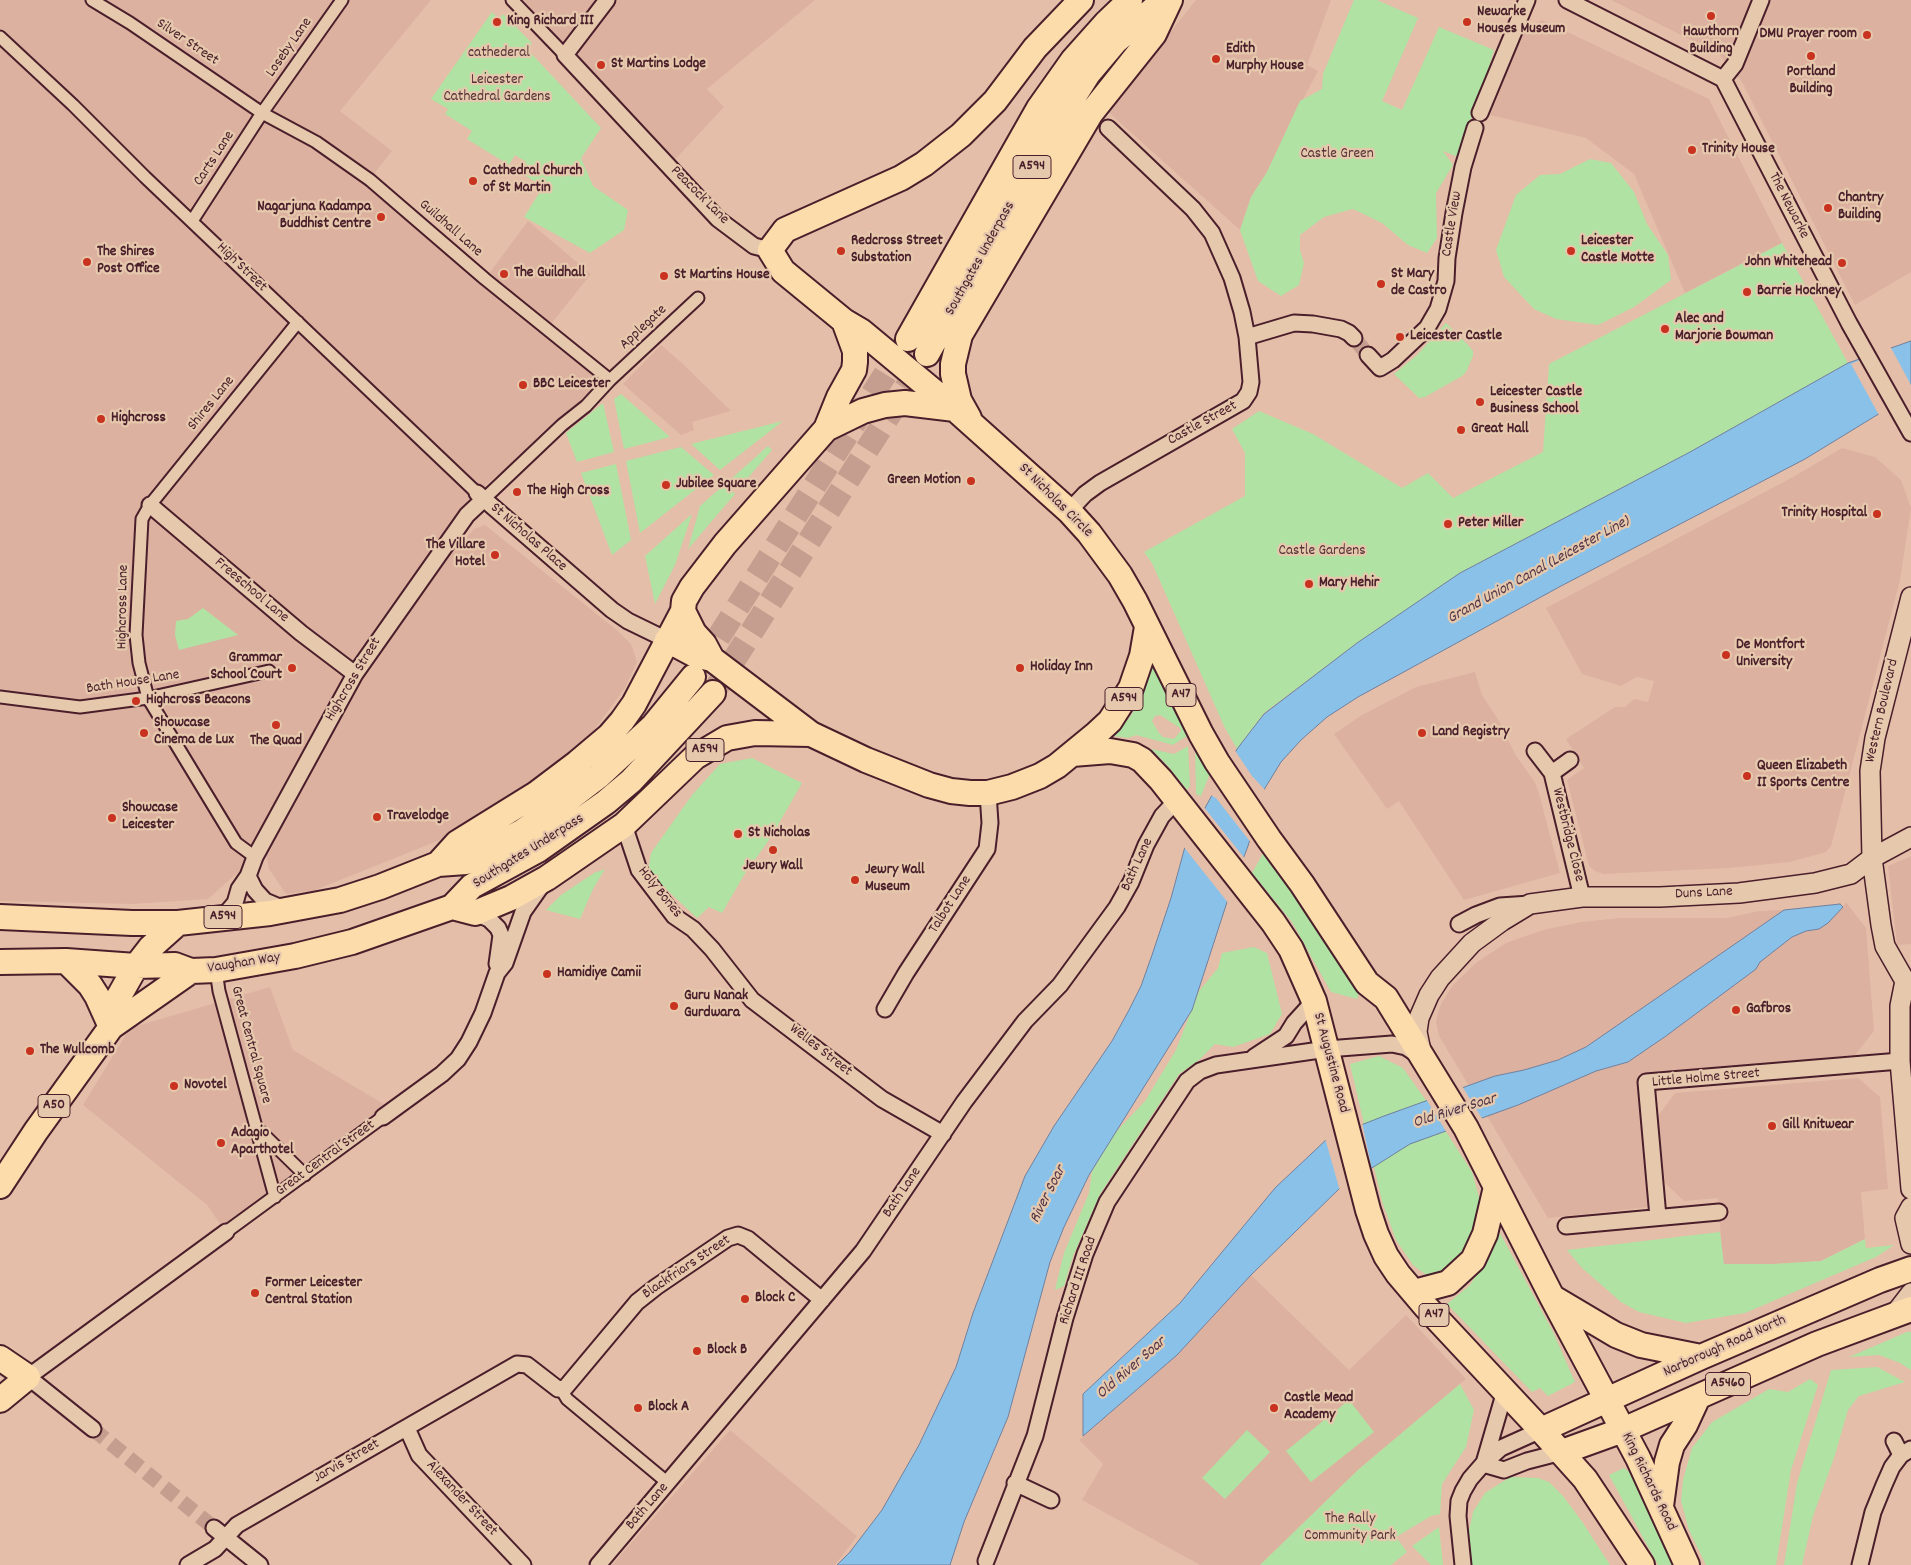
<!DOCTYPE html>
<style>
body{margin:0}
canvas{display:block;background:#e4bea8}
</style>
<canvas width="1911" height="1565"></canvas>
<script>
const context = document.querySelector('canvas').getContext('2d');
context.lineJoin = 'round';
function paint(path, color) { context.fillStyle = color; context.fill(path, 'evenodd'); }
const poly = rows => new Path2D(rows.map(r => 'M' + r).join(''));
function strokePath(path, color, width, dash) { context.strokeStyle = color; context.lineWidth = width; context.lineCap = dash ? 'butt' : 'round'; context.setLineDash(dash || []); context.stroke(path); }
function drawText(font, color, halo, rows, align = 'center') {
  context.font = font + ' Dekko,sans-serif'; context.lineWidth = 4.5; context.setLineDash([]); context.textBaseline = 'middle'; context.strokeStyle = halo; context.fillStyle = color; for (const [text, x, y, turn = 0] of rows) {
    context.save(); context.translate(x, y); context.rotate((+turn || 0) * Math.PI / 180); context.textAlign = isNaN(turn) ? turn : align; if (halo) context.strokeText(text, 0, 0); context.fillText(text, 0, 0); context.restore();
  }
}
paint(poly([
 [0,0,431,0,340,111,392,151,369,180,485,279,528,221,591,274,547,329,610,380,486,485,483,500,417,585,255,857,208,899,132,904,0,901],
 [513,0,815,0,707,89,724,107,669,166],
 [1196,0,1331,0,1307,65,1318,71,1289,126,1267,172,1251,197,1240,230,1107,111],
 [1611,0,1911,0,1911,272,1855,305,1742,82,1719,54],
 [1542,20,1709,99,1782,243,1685,293,1634,174,1586,138,1490,115,1525,29],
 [661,345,683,364,731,411,692,422,694,430,681,435,623,384],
 [1842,448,1875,457,1901,480,1911,508,1900,580,1831,846,1826,852,1790,862,1729,868,1603,874,1595,871,1589,866,1567,780,1584,768,1566,739,1615,707,1625,707,1634,699,1648,702,1654,681,1637,677,1621,686,1582,674,1546,608,1793,477],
 [485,525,618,631,631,644,637,662,625,688,589,737,506,802,445,838,315,890,286,894,269,869,265,850,359,675,422,585,474,529],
 [1475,672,1482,695,1499,721,1515,754,1534,781,1538,790,1560,873,1464,900,1399,801,1387,809,1334,734,1362,715,1416,687],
 [1911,856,1911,944,1897,945,1888,866],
 [1846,902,1866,928,1874,1031,1855,1055,1638,1078,1649,1207,1548,1218,1487,1116,1518,1105,1596,1071,1628,1062,1666,1036,1756,969,1760,962,1792,937,1806,931,1819,929,1843,907],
 [1784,910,1586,1047,1558,1060,1524,1070,1495,1076,1469,1086,1439,1036,1436,1022,1438,1013,1441,1004,1453,985,1477,962,1506,943,1543,930,1581,922,1620,918,1727,918,1759,911],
 [270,987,293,1050,387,1106,223,1228,207,1205,83,1105,130,1028],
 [1858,1078,1880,1097,1888,1189,1861,1192,1865,1239,1821,1261,1773,1264,1723,1264,1718,1198,1684,1201,1665,1183,1658,1116,1675,1093],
 [1251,1275,1349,1370,1406,1315,1466,1379,1359,1469,1260,1565,1200,1565,1082,1500,1103,1464,1079,1440,1177,1355],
 [730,1430,857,1536,835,1565,612,1565]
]), '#ddb1a0');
paint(poly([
 [1354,0,1377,0,1418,18,1382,101,1402,110,1439,27,1494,50,1476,110,1468,124,1458,157,1443,151,1453,165,1436,193,1437,238,1427,253,1408,245,1382,223,1353,209,1324,217,1300,235,1300,250,1304,263,1299,285,1281,296,1258,281,1240,230,1251,197,1267,172,1300,101,1322,89,1323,74],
 [492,12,499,19,503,14,532,43,528,50,601,128,581,158,593,186,628,210,624,230,590,253,524,217,543,187,520,172,526,162,515,155,509,165,467,139,472,131,445,114,448,109,431,99],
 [1590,159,1611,163,1634,192,1647,224,1668,255,1671,280,1634,307,1598,325,1556,319,1534,309,1504,277,1496,250,1516,195,1540,175,1560,174],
 [1782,243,1848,363,1690,452,1460,573,1357,643,1264,713,1237,749,1224,726,1152,563,1144,552,1245,496,1245,453,1232,429,1259,411,1313,434,1402,488,1428,473,1453,498,1543,452,1549,364],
 [1446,323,1468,345,1473,351,1473,356,1466,372,1462,376,1425,397,1419,398,1394,374,1417,355],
 [621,394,670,437,624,449,614,399],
 [603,403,614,452,577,462,566,433],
 [783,421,720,470,691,444],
 [768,446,772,450,740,487,731,479],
 [681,447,714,475,640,533,626,461],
 [616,464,631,540,612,555,581,473],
 [725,484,735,494,688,549,700,506],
 [692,514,675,565,655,604,645,556],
 [203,608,238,635,179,650,175,635,176,621,188,619],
 [1153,661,1190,734,1173,745,1136,735,1128,738,1114,736,1130,717,1141,698],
 [1160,715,1180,728,1181,731,1174,739,1163,737,1159,733,1152,721,1155,716],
 [1188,746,1190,786,1187,790,1168,766,1151,749,1174,754],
 [1195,747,1211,771,1201,796,1196,794],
 [752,758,802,783,771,837,744,875,722,913,709,907,697,918,648,872,651,853,692,795,720,764],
 [1265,850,1359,992,1357,999,1331,992,1292,922,1252,873],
 [605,869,593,889,580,919,546,910,561,895,594,873],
 [1254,947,1267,953,1282,1014,1270,1034,1233,1047,1215,1044,1199,1060,1179,1074,1100,1194,1073,1256,1064,1286,1055,1290,1064,1253,1089,1193,1092,1171,1115,1133,1145,1101,1176,1050,1199,991,1218,968,1222,953],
 [1379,1056,1403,1068,1425,1099,1472,1172,1480,1201,1480,1229,1450,1274,1429,1277,1413,1265,1396,1240,1382,1201,1350,1064],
 [1720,1232,1724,1264,1773,1264,1821,1261,1865,1239,1866,1248,1894,1245,1876,1257,1745,1313,1686,1323,1639,1312,1621,1302,1582,1268,1567,1250],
 [1500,1233,1553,1332,1575,1382,1548,1396,1540,1388,1532,1392,1447,1304,1470,1285,1486,1260],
 [1907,1332,1911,1332,1911,1370,1900,1363,1879,1355,1849,1357],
 [1877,1367,1905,1382,1859,1396,1848,1410,1834,1458,1813,1516,1802,1565,1784,1565,1797,1483,1831,1370],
 [1810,1379,1818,1385,1791,1470,1776,1565,1706,1565,1689,1530,1681,1501,1683,1480,1692,1448,1712,1422,1769,1389,1788,1392],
 [1460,1384,1474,1410,1466,1447,1442,1484,1440,1514,1431,1516,1396,1537,1407,1552,1391,1565,1260,1565,1359,1469],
 [1349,1400,1374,1432,1311,1482,1286,1451],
 [1247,1430,1270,1452,1225,1499,1202,1478],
 [1624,1468,1634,1476,1676,1565,1658,1565,1609,1475],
 [1510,1477,1538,1478,1549,1482,1563,1496,1583,1523,1610,1565,1472,1565,1469,1531,1473,1512,1485,1493],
 [1439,1527,1443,1565,1431,1565,1412,1546]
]), '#b0e2a3');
const water = poly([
 [1911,341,1911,398,1877,415,1805,459,1561,586,1358,697,1327,717,1301,740,1281,762,1265,788,1248,846,1228,899,1192,1010,1089,1175,1064,1227,1050,1262,1008,1417,964,1522,950,1565,837,1565,850,1552,882,1510,919,1445,956,1367,973,1313,1025,1176,1054,1126,1112,1041,1129,1010,1141,986,1152,955,1171,898,1186,843,1237,749,1264,714,1357,643,1460,573,1690,452,1848,363,1911,341],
 [1840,904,1843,907,1828,923,1819,929,1806,931,1792,937,1760,962,1756,969,1666,1036,1628,1062,1596,1071,1518,1105,1410,1144,1340,1188,1251,1275,1177,1355,1083,1436,1083,1394,1180,1303,1275,1188,1328,1138,1384,1116,1495,1076,1524,1070,1558,1060,1586,1047,1784,910,1840,904]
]);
paint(water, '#8ac1e9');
strokePath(water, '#70809d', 1);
paint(poly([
 [1890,346,1911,385,1911,401,1880,417,1851,364],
 [1234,749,1252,776,1266,791,1252,844,1216,798,1209,794],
 [1203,806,1246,860,1229,904,1183,846],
 [1462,1086,1483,1120,1447,1133,1426,1099],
 [1362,1122,1372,1170,1340,1191,1325,1138]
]), '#e4bea8');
strokePath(poly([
 [1354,338,1368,355],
 [93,1429,214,1528]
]), '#c59e8f', 15, [15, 8]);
strokePath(poly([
 [699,668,905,343],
 [713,693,925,358]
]), '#c59e8f', 24, [24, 12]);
const pedestrian = poly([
 [92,0,130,23,262,113,316,142,370,180,485,279,610,380],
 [512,0,565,55],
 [0,37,73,105,145,177,477,493],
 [192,221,262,113,342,0],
 [483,500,562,425,586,406,610,380,698,298],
 [0,697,80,707,148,698,269,671],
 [255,857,236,843,148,698,139,663,136,635,142,519,150,505,298,322],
 [216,970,219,991,275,1197],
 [258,1129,305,1175],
 [226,1232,383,1117],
 [561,1389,567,1399,668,1483]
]);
const minor = poly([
 [607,0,565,55,718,219,754,246,770,250],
 [1567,0,1723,79,1849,323,1911,433],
 [1723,79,1735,64,1761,0],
 [1480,113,1527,0],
 [1247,337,1294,323,1313,324,1341,329,1349,333,1354,338],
 [1368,355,1380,368,1393,360,1427,328,1438,309,1446,281,1447,258,1454,213,1463,167,1475,128],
 [477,493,612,610,628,621,667,640],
 [150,505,301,633,355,674],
 [1069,511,1085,494,1100,483,1243,401,1249,392,1251,382,1247,337,1242,312,1232,278,1212,233,1193,209,1108,128],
 [1535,751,1552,773,1582,897],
 [1552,773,1570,760],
 [624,825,639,870,674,916,693,929,712,949,752,1000,882,1099,943,1134],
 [248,876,255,890,265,901,284,909],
 [475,913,489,919,498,928,501,935,497,964],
 [223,917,235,903,239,889,248,876,255,857,355,674,467,515,483,500],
 [1459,924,1476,915,1500,906,1530,904],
 [885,1009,906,973,987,849,990,823,988,793],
 [1254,1057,1286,1036,1294,1023,1314,1001],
 [383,1117,442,1074,458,1059,469,1042,483,1013,497,973,505,963,523,912,542,885],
 [1658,1217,1646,1082,1900,1061],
 [1566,1226,1719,1212],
 [407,1428,419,1455,523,1565],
 [93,1429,28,1377,226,1232],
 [1894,1441,1901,1455],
 [1484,1463,1505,1391],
 [1483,1464,1504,1470,1527,1461,1562,1452],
 [1015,1483,1051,1500],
 [214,1528,260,1565],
 [986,1561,1035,1436,1065,1318,1085,1254,1107,1202,1187,1081,1200,1071,1216,1065,1327,1049,1392,1044,1406,1047,1418,1055],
 [188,1565,215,1549,237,1525,517,1364,527,1365,558,1389,565,1388,637,1302,656,1287,728,1238,738,1235,748,1239,822,1300],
 [598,1565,863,1251,964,1102,1025,1021,1060,985,1117,907,1131,882,1146,845,1162,816,1177,800],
 [1463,1565,1458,1516,1459,1501,1463,1491,1470,1479,1483,1464,1501,1448,1541,1430],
 [1860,1565,1873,1512,1884,1485,1892,1467,1901,1455,1911,1449]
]);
const tertiary = poly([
 [1911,597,1875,738,1870,771,1872,858,1881,925,1885,946,1905,981,1900,1006,1900,1061,1911,1189],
 [1421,1051,1417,1032,1419,1018,1429,995,1440,978,1472,943,1502,921,1530,904,1582,897,1660,897,1739,893,1815,883,1851,874,1872,858,1911,837],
 [1911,1207,1905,1218,1911,1244],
 [1894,1315,1911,1293]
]);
const primary = poly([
 [908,339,1039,108,1073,60,1106,23,1130,0],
 [927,354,1059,120,1088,74,1115,42,1164,0],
 [955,409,861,331,844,321,783,271,770,250,785,230,901,178,924,164,961,135,995,101,1035,48,1081,0],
 [969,418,959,400,953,374,953,364,960,335,1091,113,1154,34,1170,0],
 [826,429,839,397,854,370,855,362,855,351,844,321],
 [1147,627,1142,656,1131,688,1110,721,1096,734,1057,766,1040,776,1012,787,988,793,970,793,951,791,929,785,866,760,811,734,712,659,704,644,694,633,683,611,684,601,692,587,725,544,826,429,863,411,885,405,905,403,955,409,1069,511,1089,533,1120,575,1135,601,1201,734,1217,762,1269,839,1302,884,1367,983,1386,998,1466,1128,1552,1297,1638,1458,1687,1565],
 [667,640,695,655,712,659],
 [1072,754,1110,751,1133,755,1142,760,1161,780,1273,922,1291,949,1314,1001,1368,1210,1376,1234,1386,1256,1398,1274,1426,1307,1541,1430,1585,1479,1642,1565],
 [438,864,457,843,536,794,577,763,609,736,622,721,634,704,683,611],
 [452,907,475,913,511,898,547,878,624,825,695,757,727,738,755,733,811,734],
 [0,917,132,923,178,923,270,913,340,900,380,887,438,864,466,862,523,831,561,805,599,776,653,726,693,677],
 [66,961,90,985,97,996,111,1027],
 [0,962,66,961,136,966,175,965,191,971,216,970,295,956,352,942,452,907,472,886,538,850,606,802,631,781,713,693],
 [111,1027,191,971],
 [0,1186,36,1131,111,1027,118,998,136,966,150,948,178,923],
 [1414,1292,1448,1283,1473,1260,1485,1234,1496,1187],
 [1552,1297,1616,1335,1641,1345,1701,1357],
 [0,1358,28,1377,0,1400],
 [1541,1430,1701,1357,1880,1280,1911,1269],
 [1562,1452,1623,1430,1817,1344,1911,1309],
 [1661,1506,1667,1462,1672,1445,1685,1425,1698,1397]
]);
strokePath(pedestrian, '#4a1f2b', 15);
strokePath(minor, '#4a1f2b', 19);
strokePath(tertiary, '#4a1f2b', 22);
strokePath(primary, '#4a1f2b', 28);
strokePath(pedestrian, '#e6c9ad', 11);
strokePath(minor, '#e6c9ad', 15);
strokePath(tertiary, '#e6c9ad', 19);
strokePath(primary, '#fddcac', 24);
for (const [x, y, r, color] of [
 [1711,16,5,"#c8321e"],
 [497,22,5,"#c8321e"],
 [1467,22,5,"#c8321e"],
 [1867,35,5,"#c8321e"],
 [1811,56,5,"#c8321e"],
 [1216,59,5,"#c8321e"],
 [601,65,5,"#c8321e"],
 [1692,150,5,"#c8321e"],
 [473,181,5,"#c8321e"],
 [1828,208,5,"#c8321e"],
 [381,217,5,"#c8321e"],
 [841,251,5,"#c8321e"],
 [1571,251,5,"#c8321e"],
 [87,262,5,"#c8321e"],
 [1842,263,5,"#c8321e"],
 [504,274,5,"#c8321e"],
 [664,276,5,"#c8321e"],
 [1381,284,5,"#c8321e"],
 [1747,292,5,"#c8321e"],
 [1665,329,5,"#c8321e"],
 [1400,337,5,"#c8321e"],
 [523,385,5,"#c8321e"],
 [1480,402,5,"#c8321e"],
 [101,419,5,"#c8321e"],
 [1461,430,5,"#c8321e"],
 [971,481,5,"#c8321e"],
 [666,485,5,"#c8321e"],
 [517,492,5,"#c8321e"],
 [1877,514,5,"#c8321e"],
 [1448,524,5,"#c8321e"],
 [495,555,5,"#c8321e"],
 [1309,584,5,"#c8321e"],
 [1726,655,5,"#c8321e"],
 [292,668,5,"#c8321e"],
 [1020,668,5,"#c8321e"],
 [136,701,5,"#c8321e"],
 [276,725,5,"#c8321e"],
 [144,733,5,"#c8321e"],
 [1422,733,5,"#c8321e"],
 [1747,776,5,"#c8321e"],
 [377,817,5,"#c8321e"],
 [112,818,5,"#c8321e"],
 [738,834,5,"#c8321e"],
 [773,850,5,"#c8321e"],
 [855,880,5,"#c8321e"],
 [547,974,5,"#c8321e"],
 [674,1006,5,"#c8321e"],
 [1736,1010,5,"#c8321e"],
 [30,1051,5,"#c8321e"],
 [174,1086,5,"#c8321e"],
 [1772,1126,5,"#c8321e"],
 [221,1143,5,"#c8321e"],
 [255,1293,5,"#c8321e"],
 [745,1299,5,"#c8321e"],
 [697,1351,5,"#c8321e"],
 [638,1408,5,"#c8321e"],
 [1274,1408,5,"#c8321e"]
]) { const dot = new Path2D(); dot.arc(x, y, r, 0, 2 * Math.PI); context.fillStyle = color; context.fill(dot); strokePath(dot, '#e6c9ad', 2); }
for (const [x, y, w] of [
 [1032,167,38],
 [1181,695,30],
 [1124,699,38],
 [705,750,38],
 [223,917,38],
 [54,1106,32],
 [1434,1315,30],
 [1728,1384,45]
]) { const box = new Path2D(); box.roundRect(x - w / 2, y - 11.5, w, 23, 4); context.fillStyle = '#e6c9ad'; context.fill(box); strokePath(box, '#4a1f2b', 1); }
drawText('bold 14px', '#4a1f2b', null, [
 ["A594",1032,167],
 ["A47",1181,695],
 ["A594",1124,699],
 ["A594",705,750],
 ["A594",223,917],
 ["A50",54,1106],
 ["A47",1434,1315],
 ["A5460",1728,1384]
]);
drawText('bold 15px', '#4a1f2b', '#e6c9ad', [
 ["Newarke",1477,13],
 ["Houses Museum",1477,30],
 ["King Richard III",507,22],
 ["Hawthorn",1711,33,"center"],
 ["Building",1711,50,"center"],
 ["DMU Prayer room",1857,35,"right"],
 ["Edith",1226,50],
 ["Murphy House",1226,67],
 ["St Martins Lodge",611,65],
 ["Portland",1811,73,"center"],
 ["Building",1811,90,"center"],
 ["Trinity House",1702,150],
 ["Cathedral Church",483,172],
 ["of St Martin",483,189],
 ["Chantry",1838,199],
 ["Building",1838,216],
 ["Nagarjuna Kadampa",371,208,"right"],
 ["Buddhist Centre",371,225,"right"],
 ["Redcross Street",851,242],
 ["Substation",851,259],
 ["Leicester",1581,242],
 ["Castle Motte",1581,259],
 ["The Shires",97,253],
 ["Post Office",97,270],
 ["John Whitehead",1832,263,"right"],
 ["The Guildhall",514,274],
 ["St Mary",1391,275],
 ["de Castro",1391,292],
 ["St Martins House",674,276],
 ["Barrie Hockney",1757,292],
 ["Alec and",1675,320],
 ["Marjorie Bowman",1675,337],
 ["Leicester Castle",1410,337],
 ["BBC Leicester",533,385],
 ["Leicester Castle",1490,393],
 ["Business School",1490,410],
 ["Highcross",111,419],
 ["Great Hall",1471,430],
 ["Green Motion",961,481,"right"],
 ["Jubilee Square",676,485],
 ["The High Cross",527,492],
 ["Trinity Hospital",1867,514,"right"],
 ["Peter Miller",1458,524],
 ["The Villare",485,546,"right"],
 ["Hotel",485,563,"right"],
 ["Mary Hehir",1319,584],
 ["De Montfort",1736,646],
 ["University",1736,663],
 ["Grammar",282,659,"right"],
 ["School Court",282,676,"right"],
 ["Holiday Inn",1030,668],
 ["Highcross Beacons",146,701],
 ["Showcase",154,724],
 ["Cinema de Lux",154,741],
 ["Land Registry",1432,733],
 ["The Quad",276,742,"center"],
 ["Queen Elizabeth",1757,767],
 ["II Sports Centre",1757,784],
 ["Showcase",122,809],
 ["Leicester",122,826],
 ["Travelodge",387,817],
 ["St Nicholas",748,834],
 ["Jewry Wall",773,867,"center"],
 ["Jewry Wall",865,871],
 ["Museum",865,888],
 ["Hamidiye Camii",557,974],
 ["Guru Nanak",684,997],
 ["Gurdwara",684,1014],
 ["Gafbros",1746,1010],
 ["The Wullcomb",40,1051],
 ["Novotel",184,1086],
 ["Gill Knitwear",1782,1126],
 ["Adagio",231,1134],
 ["Aparthotel",231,1151],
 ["Former Leicester",265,1284],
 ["Central Station",265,1301],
 ["Block C",755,1299],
 ["Block B",707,1351],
 ["Castle Mead",1284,1399],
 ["Academy",1284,1416],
 ["Block A",648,1408]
], 'left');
drawText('15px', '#4a1f2b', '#e6c9ad', [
 ["Silver Street",187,43,34],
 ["Loseby Lane",290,48,-55],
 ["Carts Lane",215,159,-57],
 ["Peacock Lane",699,196,45],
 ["The Newarke",1788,206,63],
 ["Castle View",1453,224,-81],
 ["Guildhall Lane",450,229,41],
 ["Southgates Underpass",981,259,-61],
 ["High Street",241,268,44],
 ["Applegate",644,328,-43],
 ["Shires Lane",212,404,-51],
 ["Castle Street",1203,424,-29],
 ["St Nicholas Circle",1055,501,45],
 ["St Nicholas Place",528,538,41],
 ["Freeschool Lane",251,591,40],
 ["Highcross Lane",124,607,-89],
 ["Highcross Street",354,680,-59],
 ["Bath House Lane",133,683,-9],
 ["Western Boulevard",1883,711,-77],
 ["Westbridge Close",1567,835,76],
 ["Southgates Underpass",529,852,-32],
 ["Bath Lane",1138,865,-65],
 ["Holy Bones",659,893,51],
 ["Duns Lane",1704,894,-3],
 ["Talbot Lane",951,905,-57],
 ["Vaughan Way",244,964,-9],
 ["Great Central Square",250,1045,75],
 ["Welles Street",820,1051,38],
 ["St Augustine Road",1330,1063,75],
 ["Little Holme Street",1706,1079,-5],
 ["Great Central Street",326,1159,-36],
 ["Bath Lane",903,1193,-56],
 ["Blackfriars Street",687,1268,-34],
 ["Richard III Road",1079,1281,-72],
 ["Narborough Road North",1725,1347,-24],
 ["Jarvis Street",347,1462,-30],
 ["King Richards Road",1648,1482,64],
 ["Alexander Street",461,1499,47],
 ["Bath Lane",648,1507,-49]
]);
drawText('15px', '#543237', '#e6c9ad', [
 ["cathederal",499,54],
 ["Leicester",497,81],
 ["Cathedral Gardens",497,98],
 ["Castle Green",1337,155],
 ["Castle Gardens",1322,552],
 ["The Rally",1350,1520],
 ["Community Park",1350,1537]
]);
drawText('italic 16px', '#543748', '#e6c9ad', [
 ["Grand Union Canal (Leicester Line)",1539,571,-29],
 ["Old River Soar",1455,1112,-17],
 ["River Soar",1049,1195,-63],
 ["Old River Soar",1132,1369,-41]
]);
</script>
